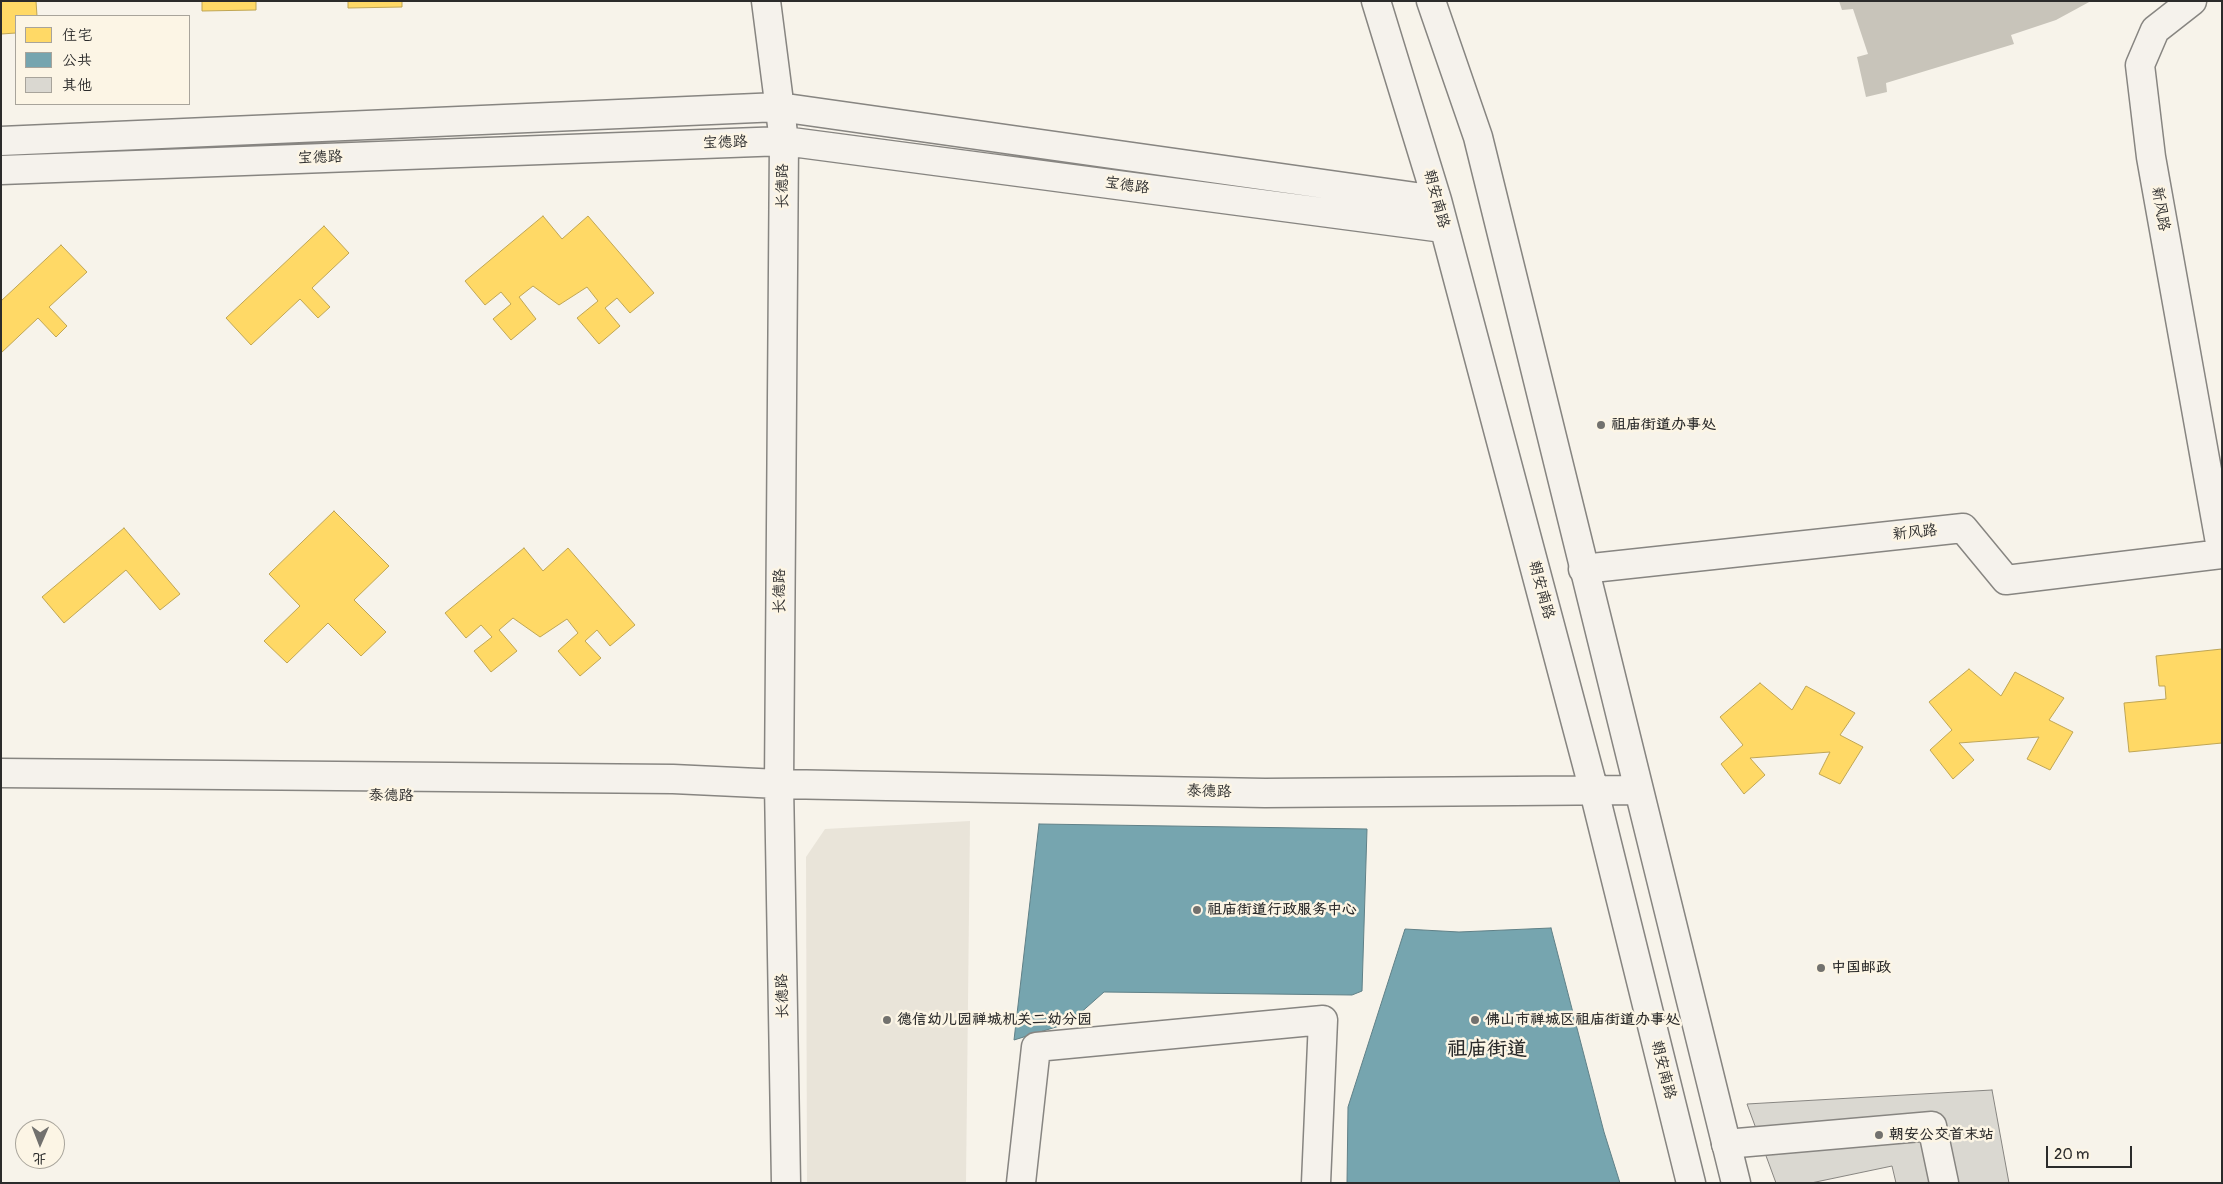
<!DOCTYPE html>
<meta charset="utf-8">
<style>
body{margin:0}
#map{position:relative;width:2223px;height:1184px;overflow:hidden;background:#f7f3ea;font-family:Pangolin,"LXGW WenKai TC",sans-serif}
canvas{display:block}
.frame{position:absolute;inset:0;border:2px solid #2b2b2b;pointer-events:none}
.legend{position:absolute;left:15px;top:15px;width:175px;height:90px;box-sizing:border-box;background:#fcf5e5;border:1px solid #a8a49b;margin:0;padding:6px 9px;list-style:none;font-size:15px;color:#2b2b2b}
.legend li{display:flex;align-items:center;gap:10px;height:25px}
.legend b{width:25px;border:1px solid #a8a49b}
.north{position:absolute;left:15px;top:1119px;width:50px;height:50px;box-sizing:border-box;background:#fcf5e5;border:1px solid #a8a49b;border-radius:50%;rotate:181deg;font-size:14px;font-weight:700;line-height:20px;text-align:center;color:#2b2b2b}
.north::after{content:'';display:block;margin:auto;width:18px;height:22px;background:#72716e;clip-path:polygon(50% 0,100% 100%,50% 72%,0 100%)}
.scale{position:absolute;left:2046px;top:1146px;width:86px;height:22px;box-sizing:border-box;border:2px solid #2b2b2b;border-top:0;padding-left:6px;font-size:15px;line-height:18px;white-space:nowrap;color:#2b2b2b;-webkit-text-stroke:4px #fcf5e5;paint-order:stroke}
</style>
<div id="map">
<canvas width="2223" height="1184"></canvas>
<div class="frame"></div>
<ul class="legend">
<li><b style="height:14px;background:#ffd966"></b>住宅</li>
<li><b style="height:14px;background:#76a5af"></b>公共</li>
<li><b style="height:14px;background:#dad8d1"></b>其他</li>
</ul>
<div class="north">北</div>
<div class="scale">20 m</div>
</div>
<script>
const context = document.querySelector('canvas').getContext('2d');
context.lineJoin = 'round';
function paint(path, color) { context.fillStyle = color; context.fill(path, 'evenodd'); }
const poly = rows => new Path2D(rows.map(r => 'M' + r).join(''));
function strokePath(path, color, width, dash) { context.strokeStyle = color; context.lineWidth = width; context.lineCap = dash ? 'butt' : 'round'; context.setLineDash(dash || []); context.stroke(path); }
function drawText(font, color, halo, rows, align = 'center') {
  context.font = font + ' Pangolin,"LXGW WenKai TC",sans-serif'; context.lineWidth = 5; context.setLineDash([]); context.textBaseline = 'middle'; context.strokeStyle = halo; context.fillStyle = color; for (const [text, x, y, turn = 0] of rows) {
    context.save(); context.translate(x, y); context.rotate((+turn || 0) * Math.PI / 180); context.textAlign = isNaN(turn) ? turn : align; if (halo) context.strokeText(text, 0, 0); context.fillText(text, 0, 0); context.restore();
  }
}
paint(poly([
 [970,821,966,1183,807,1183,806,857,825,829]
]), '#e9e4d9');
paint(poly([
 [1839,1,2091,1,2056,20,2011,35,2014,44,1886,83,1887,92,1866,97,1857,57,1868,54,1853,9,1842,10]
]), '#c8c4ba');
const homes = poly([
 [1,1,36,1,37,16,16,16,16,33,1,34,1,1],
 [202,1,256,1,256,10,202,11,202,1],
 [348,1,402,1,402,7,348,8,348,1],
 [543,216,562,239,588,216,654,293,630,313,617,298,605,308,620,326,599,344,577,318,598,301,587,287,559,305,533,286,519,297,536,319,511,340,493,319,511,304,501,292,485,305,465,281,543,216],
 [324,226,349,253,312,288,330,307,318,318,300,299,251,345,226,318,324,226],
 [61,245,87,272,49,307,67,326,56,337,38,318,1,353,1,301,61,245],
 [334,511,389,566,354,600,386,632,361,656,328,623,287,663,264,641,300,606,269,574,334,511],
 [124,528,180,594,160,610,126,570,64,623,42,597,124,528],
 [524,548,543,571,568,548,635,625,610,646,597,630,585,641,601,658,580,676,558,651,578,633,567,619,540,637,513,618,499,630,517,651,491,672,474,651,492,637,481,625,466,638,445,613,524,548],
 [2222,649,2222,743,2129,752,2124,703,2166,699,2165,686,2159,686,2156,656,2222,649],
 [1969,669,2001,696,2015,672,2064,698,2049,720,2073,732,2050,770,2027,759,2039,737,1959,743,1974,760,1953,779,1930,750,1952,730,1929,702,1969,669],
 [1760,683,1792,710,1806,686,1855,713,1840,735,1863,747,1840,784,1819,774,1830,752,1750,758,1765,775,1744,794,1721,764,1743,745,1720,717,1760,683]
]);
paint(homes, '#ffd966');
strokePath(homes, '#bfa554', 1);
const public = poly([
 [1039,824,1367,829,1362,991,1352,995,1104,992,1069,1023,1014,1040,1039,824],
 [1551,928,1604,1132,1620,1183,1347,1183,1348,1107,1405,929,1459,932,1551,928]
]);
paint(public, '#76a5af');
strokePath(public, '#608087', 1);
const building = poly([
 [1992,1090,2009,1183,1896,1183,1892,1166,1811,1183,1776,1183,1747,1104,1992,1090]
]);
paint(building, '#dad8d1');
strokePath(building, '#878581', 1);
const street = poly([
 [2192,1,2155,30,2140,65,2151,157,2222,554],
 [1583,569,1963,528,2006,580,2222,554],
 [1726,1144,1932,1126,1944,1183],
 [1021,1183,1036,1047,1323,1020,1316,1183]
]);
const secondary = poly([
 [766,1,784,141,779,784,786,1183],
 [1376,1,1437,200,1594,791,1691,1183],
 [1431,1,1478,137,1736,1183],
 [1,141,779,107,1437,200],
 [1,170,784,141,1443,228],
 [1,773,673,779,779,784,1265,793,1639,790]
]);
strokePath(street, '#878581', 31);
strokePath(secondary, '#878581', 31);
strokePath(street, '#f5f2ec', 28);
strokePath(secondary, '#f5f2ec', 28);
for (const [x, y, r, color] of [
 [1601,425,5,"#72716e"],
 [1197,910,5,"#72716e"],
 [1821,968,5,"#72716e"],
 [887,1020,5,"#72716e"],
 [1475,1020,5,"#72716e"],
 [1879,1135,5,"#72716e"]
]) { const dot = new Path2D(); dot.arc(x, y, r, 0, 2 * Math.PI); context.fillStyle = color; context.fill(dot); strokePath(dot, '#fcf5e5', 2); }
drawText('15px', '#2b2b2b', '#fcf5e5', [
 ["宝德路",725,143,-2],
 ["宝德路",320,158,-2],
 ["长德路",783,186,-90],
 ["宝德路",1127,186,8],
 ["朝安南路",1436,199,75],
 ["新风路",2160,209,80],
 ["新风路",1915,533,-6],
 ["朝安南路",1541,590,75],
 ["长德路",780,591,-90],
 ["泰德路",1209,792,1],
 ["泰德路",391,796],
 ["长德路",783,996,-91],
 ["朝安南路",1663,1070,76]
]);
drawText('bold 15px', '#2b2b2b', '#fcf5e5', [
 ["祖庙街道办事处",1611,425],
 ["祖庙街道行政服务中心",1207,910],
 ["中国邮政",1831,968],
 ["德信幼儿园禅城机关二幼分园",897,1020],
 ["佛山市禅城区祖庙街道办事处",1485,1020],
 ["朝安公交首末站",1889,1135]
], 'left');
drawText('bold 20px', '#2b2b2b', '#fcf5e5', [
 ["祖庙街道",1487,1050]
]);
</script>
